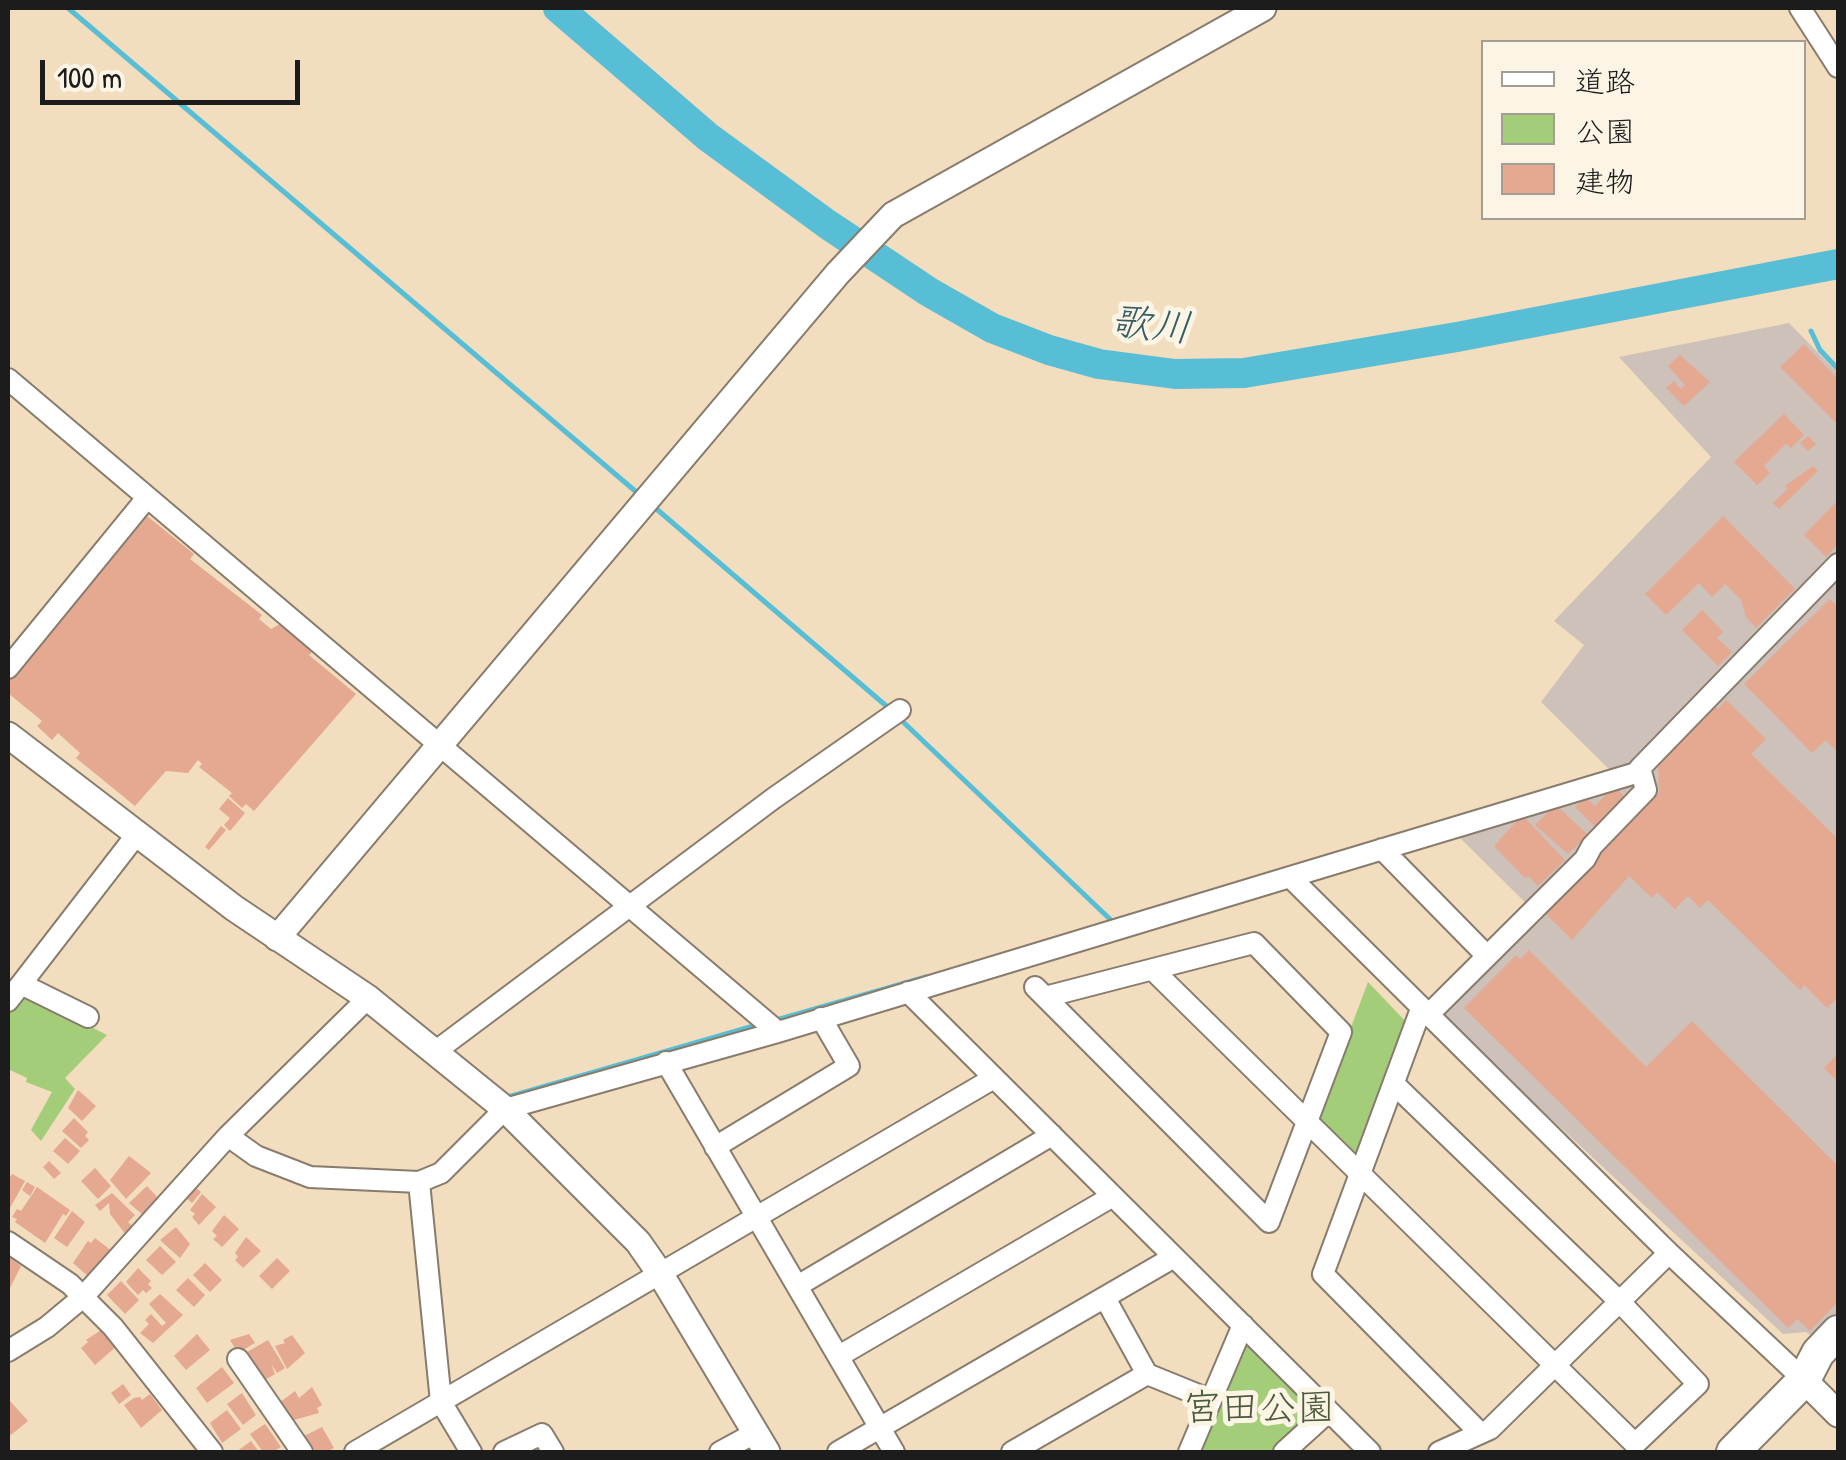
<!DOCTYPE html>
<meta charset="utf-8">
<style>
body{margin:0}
#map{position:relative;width:1846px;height:1460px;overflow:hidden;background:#f2ddbe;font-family:"Patrick Hand","Klee One",sans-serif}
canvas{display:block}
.frame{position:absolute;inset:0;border:10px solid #1c1c1c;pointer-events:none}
.legend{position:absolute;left:1481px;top:40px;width:325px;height:180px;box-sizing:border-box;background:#fcf5e5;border:2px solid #a29e95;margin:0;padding:12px 18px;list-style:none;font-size:30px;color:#1c1c1c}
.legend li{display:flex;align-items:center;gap:20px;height:50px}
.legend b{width:50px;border:2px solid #a29e95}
.scale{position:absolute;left:40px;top:60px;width:260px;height:45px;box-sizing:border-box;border:5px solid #1c1c1c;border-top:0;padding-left:12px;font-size:30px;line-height:35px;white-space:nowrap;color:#1c1c1c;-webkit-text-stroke:8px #fcf5e5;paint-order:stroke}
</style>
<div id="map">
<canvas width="1846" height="1460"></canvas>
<div class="frame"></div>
<ul class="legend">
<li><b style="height:12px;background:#fff"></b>道路</li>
<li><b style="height:28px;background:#a4cd79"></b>公園</li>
<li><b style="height:28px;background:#e5a891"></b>建物</li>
</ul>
<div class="scale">100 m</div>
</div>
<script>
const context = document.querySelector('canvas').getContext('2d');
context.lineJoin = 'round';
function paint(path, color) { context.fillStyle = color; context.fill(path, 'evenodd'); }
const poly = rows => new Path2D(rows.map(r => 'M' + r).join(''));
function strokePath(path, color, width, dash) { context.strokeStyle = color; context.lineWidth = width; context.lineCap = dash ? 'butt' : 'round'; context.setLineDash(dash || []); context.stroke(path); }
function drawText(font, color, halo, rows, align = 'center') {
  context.font = font + ' "Patrick Hand","Klee One",sans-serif'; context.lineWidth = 10; context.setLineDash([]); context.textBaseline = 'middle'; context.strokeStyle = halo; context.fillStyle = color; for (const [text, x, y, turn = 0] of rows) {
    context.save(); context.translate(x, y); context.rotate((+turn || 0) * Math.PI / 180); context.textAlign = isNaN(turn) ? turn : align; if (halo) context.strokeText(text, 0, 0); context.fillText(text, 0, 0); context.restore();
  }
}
paint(poly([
 [1789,323,1838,373,1838,1356,1806,1332,1783,1334,1439,1015,1542,919,1454,832,1619,779,1541,702,1584,645,1554,621,1711,457,1619,357]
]), '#cec1b9');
paint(poly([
 [1368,982,1408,1024,1359,1164,1315,1123],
 [22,992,107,1035,65,1078,75,1089,41,1141,31,1130,52,1092,26,1082,27,1078,8,1069,8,1008],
 [1251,1342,1320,1410,1280,1452,1197,1452,1240,1343]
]), '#a4cd79');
strokePath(poly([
 [68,8,641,496],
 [1811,331,1820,350,1838,369],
 [653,506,891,710],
 [899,718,1114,923],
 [773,1021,926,977],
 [505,1094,508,1097,757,1025]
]), '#57bed5', 5);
strokePath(poly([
 [558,8,708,137,827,224,929,292,992,328,1049,350,1099,364,1175,374,1244,373,1457,337,1838,264]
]), '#57bed5', 30);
paint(poly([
 [1804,344,1838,379,1838,425,1780,367],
 [1680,355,1710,382,1684,406,1666,388,1674,381,1681,389,1685,385,1668,366],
 [1784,414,1804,435,1791,448,1786,444,1764,466,1770,473,1757,485,1734,462],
 [1808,436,1816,444,1808,451,1800,443],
 [1813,466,1818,471,1779,509,1773,503,1788,489,1785,486],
 [1838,500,1838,544,1826,557,1804,535],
 [147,516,194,554,190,559,262,615,259,619,271,629,280,624,312,652,309,655,356,694,254,811,246,804,242,808,229,796,232,793,199,767,202,764,198,760,188,773,166,771,135,806,76,758,80,753,58,733,52,740,37,726,42,721,8,693,8,682],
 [1723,516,1795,589,1756,628,1746,617,1741,600,1725,584,1712,597,1699,583,1666,615,1645,594],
 [1830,599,1838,607,1838,753,1826,740,1812,753,1744,684],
 [1702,610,1723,632,1717,638,1732,652,1718,666,1682,630],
 [1726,700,1766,739,1751,754,1838,839,1838,997,1827,1008,1804,985,1800,990,1708,900,1700,908,1688,896,1675,909,1657,892,1652,898,1629,876,1572,940,1542,910,1659,793,1658,757,1711,702,1718,709],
 [1614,786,1626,798,1597,829,1575,807,1585,797,1595,806],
 [228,798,245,813,230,831,224,825,230,818,219,809],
 [1556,805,1588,835,1568,854,1535,825],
 [1522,815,1565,860,1538,886,1529,876,1525,878,1494,846],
 [221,826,226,830,209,850,205,847],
 [1529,950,1646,1067,1692,1021,1838,1166,1838,1302,1810,1331,1797,1319,1788,1328,1464,1008,1516,955,1520,959],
 [1838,1053,1838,1082,1824,1068],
 [78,1090,96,1106,82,1121,68,1108],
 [74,1118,88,1132,85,1136,89,1140,81,1148,62,1131],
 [65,1138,80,1151,68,1164,53,1151],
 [129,1156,151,1173,126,1199,110,1180],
 [49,1161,61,1173,54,1179,43,1167],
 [95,1168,111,1186,98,1199,81,1181],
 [12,1174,25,1181,10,1208,8,1207,8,1181],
 [27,1182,35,1187,30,1196,22,1190],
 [147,1186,158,1198,143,1215,129,1203],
 [194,1186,201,1192,192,1203,185,1197],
 [37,1187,70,1210,66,1216,63,1214,45,1243,15,1222,17,1219,12,1217,17,1209,21,1211],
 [112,1193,135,1215,128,1222,133,1227,126,1235,110,1214,109,1203,100,1211,95,1205],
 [202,1194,216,1207,199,1225,192,1217,195,1214,190,1210],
 [72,1211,85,1222,67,1247,54,1238],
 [224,1215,239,1229,222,1247,213,1239,217,1236,212,1231],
 [176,1227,190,1244,180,1258,160,1240],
 [246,1237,261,1251,243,1268,235,1260,238,1257,235,1253],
 [95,1238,113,1252,90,1278,73,1263,88,1241,91,1243],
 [160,1246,176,1262,162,1275,146,1260],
 [8,1256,21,1266,10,1288,8,1286],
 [277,1258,290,1271,272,1289,259,1276],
 [205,1263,222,1280,210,1292,193,1275],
 [138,1268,151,1281,148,1284,152,1288,146,1293,143,1290,138,1295,126,1282],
 [188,1278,205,1295,194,1307,176,1290],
 [121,1281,139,1300,125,1314,107,1295],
 [160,1294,183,1315,153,1343,140,1333,149,1324,145,1320,151,1314,162,1326,166,1323,149,1304],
 [104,1328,118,1345,95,1365,81,1348,88,1342,86,1340],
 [197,1334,210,1350,186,1370,174,1356],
 [249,1334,255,1343,238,1353,230,1340],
 [292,1335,305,1353,287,1369,275,1346,285,1343,283,1340],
 [268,1340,285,1368,277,1373,271,1364,275,1374,263,1381,247,1352],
 [222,1367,234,1383,207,1403,196,1388],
 [123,1384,131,1395,119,1404,111,1393],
 [312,1387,322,1405,317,1408,319,1413,290,1421,279,1403,295,1391,299,1398],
 [242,1393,256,1415,243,1425,227,1404],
 [150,1394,162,1410,141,1428,124,1405,134,1398,140,1397,142,1400],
 [10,1401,28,1421,11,1435,8,1430,8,1403],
 [227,1410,241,1429,222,1443,210,1423],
 [265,1424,281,1447,273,1452,263,1452,250,1434],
 [322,1427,334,1448,326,1452,312,1452,304,1436],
 [251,1441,259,1452,236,1452]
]), '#e5a891');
const minor = poly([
 [1800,8,1838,67],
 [8,379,778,1032],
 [8,668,146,499],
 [1382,849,1487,956],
 [1290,877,1636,773,1640,768],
 [1154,971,1635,1444,1698,1384,1618,1300,1395,1085],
 [21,984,88,1017],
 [1035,987,1269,1222,1341,1032,1254,943,1045,997],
 [908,992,1370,1452],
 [8,1001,137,834],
 [1421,1009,1323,1274,1480,1433],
 [1428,1015,1585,859,1592,846,1646,790,1640,768,1838,564],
 [436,1051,774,798,900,710],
 [666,1062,894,1452],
 [228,1136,256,1156,310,1177,419,1182,441,1173,505,1109,778,1032,1290,877,1669,1253,1804,1380],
 [715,1147,849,1066,821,1018],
 [419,1182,441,1402,471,1452],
 [8,1242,70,1284,113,1327,212,1452],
 [799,1285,1052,1135],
 [1105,1298,1147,1374,1211,1400],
 [8,1351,47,1327,83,1297,228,1136,368,998],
 [839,1356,1113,1196],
 [238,1359,302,1452],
 [355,1452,994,1078],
 [504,1452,542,1434,553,1452],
 [720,1452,755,1433],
 [838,1452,1174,1257],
 [1012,1452,1147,1374],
 [1189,1452,1243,1325],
 [1284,1452,1328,1412],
 [1439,1452,1490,1429,1669,1253]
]);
const tertiary = poly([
 [8,735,234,908,368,998,505,1109,638,1242,661,1275,767,1452],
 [277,938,838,273,893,215,1263,8],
 [1804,1380,1838,1414]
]);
const primary = poly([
 [1733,1452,1804,1380,1818,1353,1838,1332]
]);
strokePath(minor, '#877c6d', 24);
strokePath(tertiary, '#877c6d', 29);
strokePath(primary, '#877c6d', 36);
strokePath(minor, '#fff', 20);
strokePath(tertiary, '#fff', 25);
strokePath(primary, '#fff', 32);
drawText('38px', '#4c5a3d', '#fcf5e5', [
 ["宮田公園",1259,1410]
]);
drawText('italic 40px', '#345d66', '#fcf5e5', [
 ["歌川",1151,327,6]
]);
</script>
